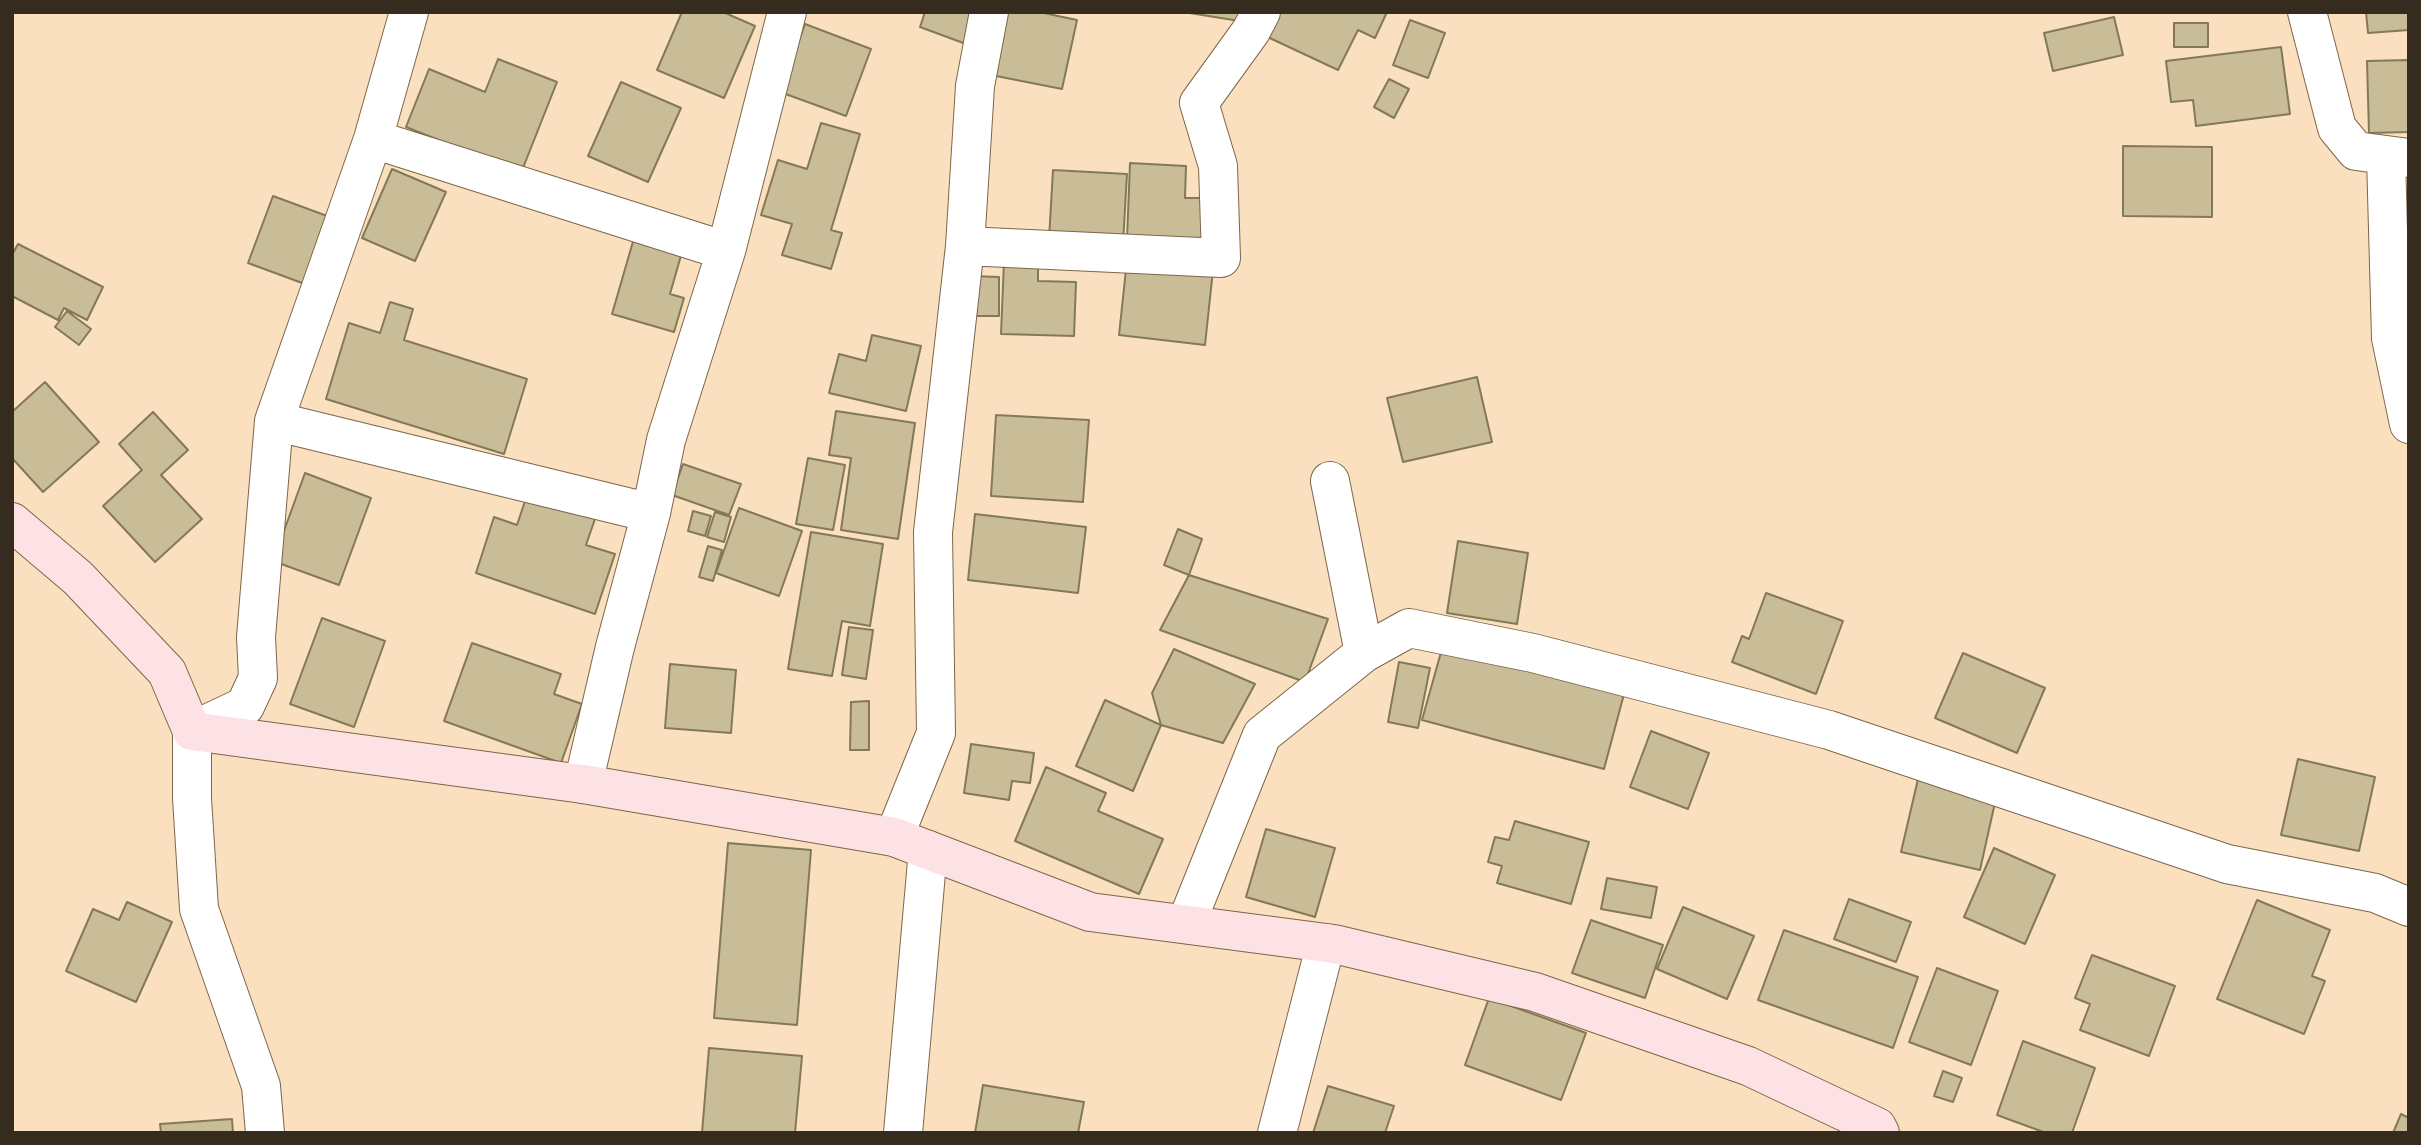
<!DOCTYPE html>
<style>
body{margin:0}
#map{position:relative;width:2421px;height:1145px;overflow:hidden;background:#fbe0c0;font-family:"Crimson Pro",serif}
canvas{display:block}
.frame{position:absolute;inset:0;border:14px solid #352b1f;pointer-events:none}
</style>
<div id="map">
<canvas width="2421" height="1145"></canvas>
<div class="frame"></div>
</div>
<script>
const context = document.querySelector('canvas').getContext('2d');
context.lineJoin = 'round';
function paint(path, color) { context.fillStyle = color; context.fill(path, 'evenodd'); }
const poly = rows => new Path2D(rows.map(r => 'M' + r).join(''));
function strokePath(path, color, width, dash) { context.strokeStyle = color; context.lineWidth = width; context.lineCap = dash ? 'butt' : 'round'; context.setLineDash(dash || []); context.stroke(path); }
const building = poly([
 [682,12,723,12,755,26,724,98,657,70,682,12],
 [925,12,978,12,966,44,920,27,925,12],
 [1004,12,1039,12,1077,20,1062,89,991,75,1004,12],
 [1183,12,1247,12,1246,22,1183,12],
 [1269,12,1387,12,1375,38,1358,30,1338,70,1259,33,1269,12],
 [2366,12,2409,12,2409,30,2368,33,2366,12],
 [2114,17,2123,55,2053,71,2044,33,2114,17],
 [1410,20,1445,33,1428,78,1393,65,1410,20],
 [2174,23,2208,23,2208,47,2174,47,2174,23],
 [805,24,871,49,846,116,780,92,805,24],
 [2281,47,2290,114,2196,126,2193,100,2171,102,2166,61,2281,47],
 [498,59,557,82,521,173,406,127,429,69,485,92,498,59],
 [2409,60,2409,132,2369,133,2367,61,2409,60],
 [1389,79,1409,89,1394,118,1374,107,1389,79],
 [621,82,681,108,648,182,588,156,621,82],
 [821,123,860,134,831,230,842,233,831,269,782,255,792,224,761,215,778,160,807,169,821,123],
 [2123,146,2212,147,2212,217,2123,216,2123,146],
 [1130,163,1186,166,1185,198,1204,198,1203,242,1127,239,1130,163],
 [392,169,446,192,415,261,362,238,392,169],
 [1053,170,1127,174,1123,243,1049,239,1053,170],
 [273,196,338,220,313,287,248,263,273,196],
 [634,238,682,252,670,294,684,298,674,332,612,314,634,238],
 [18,244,103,287,87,320,64,308,58,320,12,296,12,255,18,244],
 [1127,260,1213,270,1205,345,1119,335,1127,260],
 [1004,261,1038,262,1038,281,1076,282,1074,336,1001,334,1004,261],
 [971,276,999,277,999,316,971,316,971,276],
 [390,302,413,309,404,340,527,379,504,454,326,399,349,323,380,333,390,302],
 [67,311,91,329,79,345,55,327,67,311],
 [872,335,921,346,906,411,829,393,839,354,866,361,872,335],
 [1477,377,1492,442,1403,462,1387,398,1477,377],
 [45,382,99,442,43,492,12,458,12,412,45,382],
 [836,411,915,423,898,539,841,530,851,458,829,455,836,411],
 [153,412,188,450,161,475,202,519,155,562,103,506,142,470,119,444,153,412],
 [996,415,1089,420,1083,502,991,496,996,415],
 [808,458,845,465,833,530,796,524,808,458],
 [683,464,741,484,729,515,672,495,683,464],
 [305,473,371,498,339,585,273,561,305,473],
 [528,492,596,516,586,545,615,554,595,614,476,573,494,517,517,525,528,492],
 [739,508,802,531,779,596,716,573,739,508],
 [693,511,711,516,705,536,688,531,693,511],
 [715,512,731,517,724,542,707,537,715,512],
 [975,514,1086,527,1078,593,968,580,975,514],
 [1178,529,1202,539,1189,575,1164,565,1178,529],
 [811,532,883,544,870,626,842,621,832,676,788,669,811,532],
 [1458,541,1528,553,1517,624,1447,613,1458,541],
 [708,546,722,550,713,581,699,577,708,546],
 [1189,575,1328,619,1305,682,1160,630,1189,575],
 [1766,593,1843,621,1816,694,1732,662,1742,636,1749,639,1766,593],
 [322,618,385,641,354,727,290,704,322,618],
 [849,627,873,630,866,679,842,675,849,627],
 [472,643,561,674,554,694,582,704,561,763,444,721,472,643],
 [1443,645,1624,694,1604,769,1422,720,1443,645],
 [1174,649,1255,684,1223,743,1161,725,1152,693,1174,649],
 [1963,653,2045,688,2017,753,1935,718,1963,653],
 [1399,662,1430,668,1418,728,1388,722,1399,662],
 [670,664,736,670,731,733,665,728,670,664],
 [1105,700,1161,725,1133,791,1076,766,1105,700],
 [869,701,869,750,850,750,851,702,869,701],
 [1651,731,1709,753,1688,809,1630,787,1651,731],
 [971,744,1034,753,1030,783,1012,781,1009,800,964,793,971,744],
 [2298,759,2375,777,2359,851,2281,835,2298,759],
 [1046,767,1106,793,1098,811,1163,839,1139,894,1015,841,1046,767],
 [1918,779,1996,798,1980,870,1901,852,1918,779],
 [1515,821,1589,842,1571,904,1497,883,1502,866,1488,862,1495,837,1509,840,1515,821],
 [1266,829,1335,848,1315,917,1246,897,1266,829],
 [728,843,811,850,797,1025,714,1018,728,843],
 [1994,848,2055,875,2025,944,1964,917,1994,848],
 [1607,878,1657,887,1651,918,1601,909,1607,878],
 [1849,899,1911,922,1896,962,1834,939,1849,899],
 [2257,900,2330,930,2312,976,2325,981,2304,1034,2217,999,2257,900],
 [127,902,172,922,136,1002,66,971,93,909,119,920,127,902],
 [1683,907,1754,936,1727,999,1657,969,1683,907],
 [1591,920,1663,945,1645,998,1572,973,1591,920],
 [1784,930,1918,977,1893,1048,1758,1000,1784,930],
 [2092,955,2175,986,2149,1056,2080,1030,2090,1004,2075,998,2092,955],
 [1937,968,1998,991,1971,1065,1909,1042,1937,968],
 [1489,998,1586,1033,1561,1100,1465,1065,1489,998],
 [2023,1041,2095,1068,2072,1133,2046,1133,1997,1115,2023,1041],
 [709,1048,802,1056,795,1133,702,1133,709,1048],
 [1943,1071,1962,1078,1953,1102,1934,1096,1943,1071],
 [983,1085,1084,1102,1078,1133,975,1133,983,1085],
 [1328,1086,1394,1106,1385,1133,1313,1133,1328,1086],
 [2401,1114,2409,1118,2409,1133,2393,1133,2401,1114],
 [232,1119,233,1133,161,1133,160,1124,232,1119]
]);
paint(building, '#c9bd98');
strokePath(building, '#847956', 2);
const minor = poly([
 [2307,12,2337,128,2356,151,2409,158],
 [373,139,726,251],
 [2386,157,2391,338,2409,424],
 [965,246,1221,258,1218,166,1199,103,1251,31,1261,12],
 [274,421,651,513],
 [1330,481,1364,653],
 [583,784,615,647,651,513,666,440,726,251,787,12],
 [894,837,936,733,933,532,965,246,975,86,989,12],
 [1186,924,1262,735,1364,653,1409,628,1533,653,1829,730,2227,864,2375,893,2409,907],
 [265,1133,261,1086,199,909,192,798,192,731,245,706,258,678,256,637,274,421,373,139,409,12],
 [903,1133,928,850],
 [1277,1133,1326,943]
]);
const secondary = poly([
 [12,522,78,578,167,672,192,731,583,784,894,837,1090,912,1334,944,1535,992,1748,1066,1877,1127,1880,1133]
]);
strokePath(minor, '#7d6649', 40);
strokePath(secondary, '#7d6649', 40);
strokePath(minor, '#fff', 38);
strokePath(secondary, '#fde2e5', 38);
</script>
